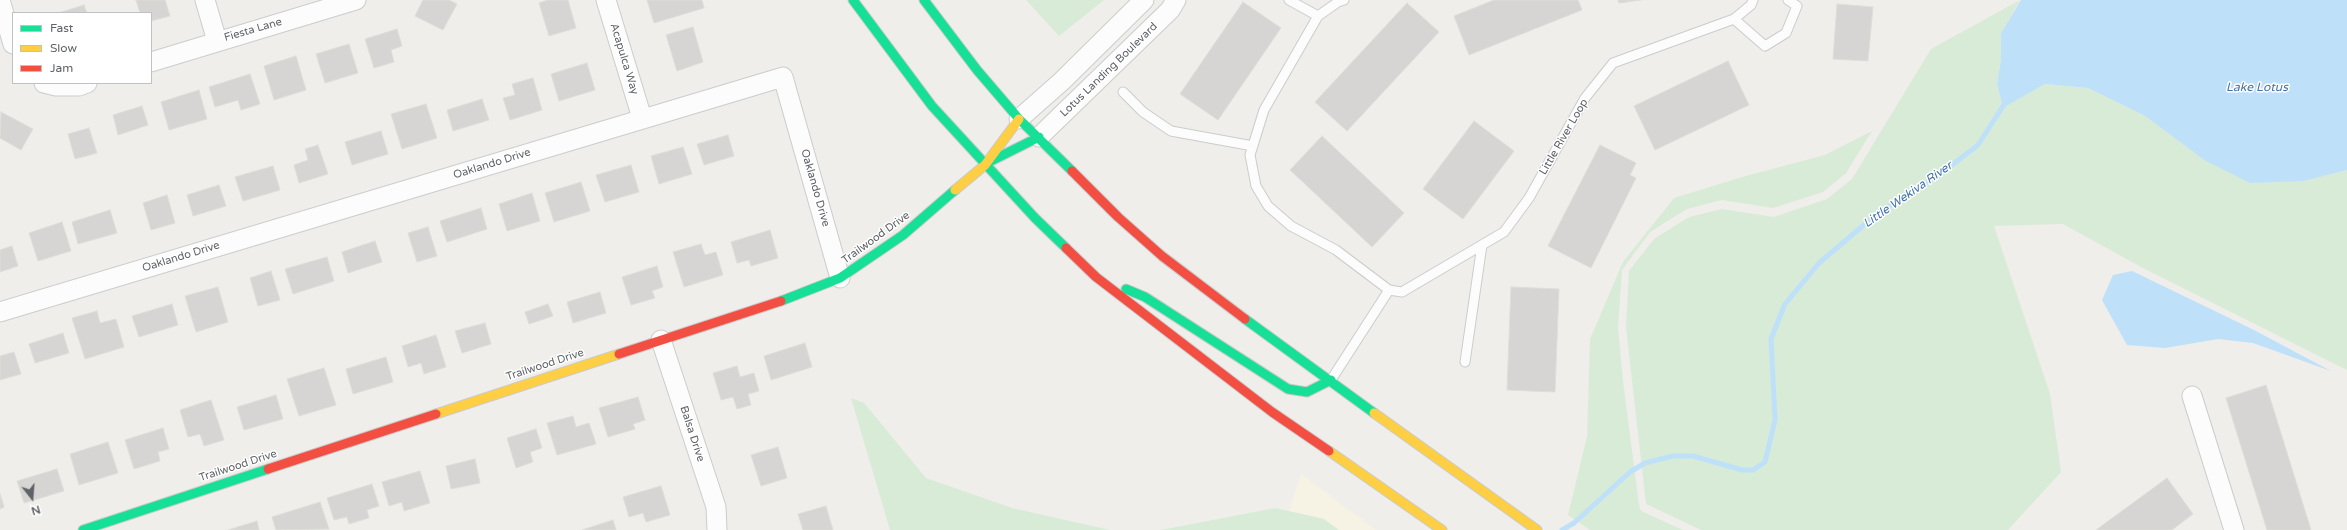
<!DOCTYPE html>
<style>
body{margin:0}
#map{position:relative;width:2347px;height:530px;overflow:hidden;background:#efeeea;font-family:"Varela Round",sans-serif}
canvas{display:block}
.legend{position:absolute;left:12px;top:12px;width:140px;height:72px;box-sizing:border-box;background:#fff;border:1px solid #bfc1c3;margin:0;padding:5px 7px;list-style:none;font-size:12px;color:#5f6368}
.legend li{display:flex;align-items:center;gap:8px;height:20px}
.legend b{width:20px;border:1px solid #bfc1c3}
.north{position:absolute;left:12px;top:478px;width:40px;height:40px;-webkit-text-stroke:3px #fff;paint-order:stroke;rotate:163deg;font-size:11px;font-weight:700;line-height:16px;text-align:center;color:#5f6368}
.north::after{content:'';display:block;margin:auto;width:14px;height:18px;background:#5f6368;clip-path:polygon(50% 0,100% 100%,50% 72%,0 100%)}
</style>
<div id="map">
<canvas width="2347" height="530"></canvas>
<ul class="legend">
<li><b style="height:5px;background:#16e098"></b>Fast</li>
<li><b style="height:5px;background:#ffcf43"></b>Slow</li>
<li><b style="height:5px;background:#f24e42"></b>Jam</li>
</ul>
<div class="north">N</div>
</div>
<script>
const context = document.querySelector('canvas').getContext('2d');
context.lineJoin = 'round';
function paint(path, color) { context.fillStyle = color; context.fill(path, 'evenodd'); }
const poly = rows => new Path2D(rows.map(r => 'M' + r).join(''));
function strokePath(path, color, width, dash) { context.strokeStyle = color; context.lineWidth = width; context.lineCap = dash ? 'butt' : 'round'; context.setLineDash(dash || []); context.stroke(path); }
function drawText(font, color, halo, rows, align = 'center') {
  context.font = font + ' "Varela Round",sans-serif'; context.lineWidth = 3; context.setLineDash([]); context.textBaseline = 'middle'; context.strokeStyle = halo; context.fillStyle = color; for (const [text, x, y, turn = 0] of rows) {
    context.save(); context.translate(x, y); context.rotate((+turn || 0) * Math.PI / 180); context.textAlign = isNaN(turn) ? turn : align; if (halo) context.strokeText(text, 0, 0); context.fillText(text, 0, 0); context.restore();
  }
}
paint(poly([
 [1301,474,1376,530,1339,530,1324,519,1289,511]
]), '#f7f3e4');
paint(poly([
 [1026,0,1104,0,1059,36],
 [2020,0,2001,33,2001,60,1997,84,2003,108,2045,84,2088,88,2145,116,2204,160,2304,181,2347,170,2347,370,2141,267,2063,224,1994,226,2050,394,2061,472,2008,530,1701,530,1646,504,1626,327,1629,271,1654,239,1689,217,1722,209,1774,217,1827,199,1852,179,1931,49],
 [1872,131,1846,173,1823,192,1773,208,1722,200,1687,209,1650,232,1622,270,1618,327,1623,381,1639,505,1641,511,1683,530,1590,530,1568,515,1587,437,1590,339,1623,262,1674,198,1742,177,1825,155],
 [851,398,864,403,926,478,1012,508,1110,530,890,530],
 [1275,508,1324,519,1339,530,1161,530]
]), '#d8ebd6');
paint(poly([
 [2021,0,2347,0,2347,170,2304,181,2250,183,2204,160,2145,116,2088,88,2045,84,2003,108,1997,84,2001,60,2001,33],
 [2132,271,2252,329,2331,371,2253,343,2218,339,2165,348,2127,345,2102,300,2113,275]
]), '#bfe0f9');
strokePath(poly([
 [1562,530,1574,523,1630,472,1645,463,1673,456,1693,456,1742,470,1753,470,1765,462,1775,420,1771,339,1785,304,1819,263,1878,213,1939,175,1978,145,2005,103]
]), '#bfe0f9', 5);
const building = poly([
 [136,0,165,0,170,16,151,21,151,13,140,13,136,0],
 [423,0,449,0,457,4,443,30,415,16,423,0],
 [548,0,568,0,576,28,549,36,539,3,548,0],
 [647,0,702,0,704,8,654,23,647,0],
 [1494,0,1578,0,1582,10,1469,55,1454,16,1494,0],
 [1618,0,1641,0,1619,3,1618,0],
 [1243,2,1281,28,1218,120,1180,94,1243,2],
 [1407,3,1439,32,1347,131,1315,102,1407,3],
 [1837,4,1873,7,1868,61,1833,59,1837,4],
 [84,5,87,13,58,13,84,5],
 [693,27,703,62,677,71,666,35,693,27],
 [397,29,402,46,391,50,394,62,374,68,365,39,397,29],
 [349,44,358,73,325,83,316,54,349,44],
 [296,56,306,90,274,100,264,66,296,56],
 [1728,61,1749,105,1655,150,1634,106,1728,61],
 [587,63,595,90,559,101,551,74,587,63],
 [250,74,260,104,241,110,238,100,215,107,209,87,250,74],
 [533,78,542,110,510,120,503,98,515,95,512,84,533,78],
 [199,90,207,119,169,130,161,102,199,90],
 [482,99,489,120,453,131,447,110,482,99],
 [426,104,437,138,402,149,391,114,426,104],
 [142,106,148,125,118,135,113,115,142,106],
 [1,112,33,129,21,150,0,138,1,112],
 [1474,121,1514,151,1463,219,1423,189,1474,121],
 [89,128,97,153,75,159,68,134,89,128],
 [381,131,388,154,352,165,345,142,381,131],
 [728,135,734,156,704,165,697,144,728,135],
 [1322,136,1404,213,1372,247,1290,170,1322,136],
 [318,145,328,174,299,183,294,165,308,160,305,149,318,145],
 [1600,145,1636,163,1630,175,1636,178,1591,268,1548,246,1600,145],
 [683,147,692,174,659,184,651,156,683,147],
 [631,165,639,192,605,202,596,175,631,165],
 [273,166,280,190,243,201,235,177,273,166],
 [581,182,590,211,554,222,545,193,581,182],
 [219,185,226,206,193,216,187,195,219,185],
 [532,193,540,221,507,231,499,204,532,193],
 [167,195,175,223,151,230,143,203,167,195],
 [481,208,487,229,447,242,440,221,481,208],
 [110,210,117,233,78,244,72,222,110,210],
 [62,222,71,251,38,261,29,233,62,222],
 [428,227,437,256,417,262,408,233,428,227],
 [770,230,778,258,751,266,749,260,737,263,731,242,770,230],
 [375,241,382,262,348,273,342,252,375,241],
 [701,244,705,255,716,252,723,275,684,287,673,252,701,244],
 [12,246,18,266,0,272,0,250,12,246],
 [327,257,334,281,293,294,285,269,327,257],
 [657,266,663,287,652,291,655,298,631,305,622,277,657,266],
 [271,271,280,300,258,306,250,278,271,271],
 [218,287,228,322,196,332,185,296,218,287],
 [1511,287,1559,289,1555,392,1507,390,1511,287],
 [600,292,606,313,573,323,567,302,600,292],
 [172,304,178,325,139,337,132,316,172,304],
 [548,304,553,316,529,324,525,312,548,304],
 [97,311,100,323,116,319,124,347,85,359,72,318,97,311],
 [485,323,491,344,462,353,455,331,485,323],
 [63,333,69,353,35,363,29,344,63,333],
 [436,335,446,367,424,374,421,363,408,367,402,346,436,335],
 [805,343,812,367,771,380,764,356,805,343],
 [14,352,21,374,0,380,0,356,14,352],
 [386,357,393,382,353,394,346,369,386,357],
 [737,366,740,377,754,373,759,391,748,394,751,405,737,409,733,397,721,400,713,373,737,366],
 [324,368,336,405,299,416,287,379,324,368],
 [2266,385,2311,530,2267,530,2226,398,2266,385],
 [276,395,283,419,244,430,237,407,276,395],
 [638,397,645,420,633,424,635,429,608,437,599,408,638,397],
 [211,400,224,440,204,446,200,434,188,437,180,410,211,400],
 [573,416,576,427,589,423,596,444,557,455,547,423,573,416],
 [163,428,169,449,158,452,160,461,134,469,125,440,163,428],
 [536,429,542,448,530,452,533,462,516,468,507,438,536,429],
 [108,442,118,473,79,485,70,454,108,442],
 [778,447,787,478,761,486,751,455,778,447],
 [475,459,480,483,451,489,446,466,475,459],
 [57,469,64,491,24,503,17,481,57,469],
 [420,471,430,503,404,511,402,502,389,506,382,482,420,471],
 [2167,478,2193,514,2172,530,2096,530,2167,478],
 [372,484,379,506,367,510,369,518,349,524,347,517,334,520,327,498,372,484],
 [661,486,670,515,646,522,643,513,629,517,623,497,661,486],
 [0,494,4,507,0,509,0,494],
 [320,502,329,529,276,530,272,517,320,502],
 [826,506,833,530,803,530,798,514,826,506],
 [613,520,616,530,582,530,613,520],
 [257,521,259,530,228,530,257,521]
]);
paint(building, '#d6d5d3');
strokePath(building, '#deddd9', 1);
const lane = poly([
 [1289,0,1318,16],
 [1344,0,1338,2,1318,16,1264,110,1250,155,1256,186,1268,206,1291,226,1336,250,1389,290,1402,292,1504,232,1529,198,1585,98,1613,63,1734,19,1751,5,1753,0],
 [1734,19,1765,46,1786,33,1797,6,1788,0],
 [1123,92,1143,112,1171,131,1253,146],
 [1465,362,1482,245],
 [1331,380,1389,290]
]);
const street = poly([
 [0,0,13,44],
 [205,0,217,41],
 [606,0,642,118],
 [151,62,356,0],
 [44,83,56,86,79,86,87,83],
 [1019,119,1062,81,1144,0],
 [1039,137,1170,10,1176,0],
 [0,312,783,77,840,278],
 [661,340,716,507,717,530],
 [2192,396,2234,530]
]);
const fast = poly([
 [853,0,932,106,1035,218,1066,248],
 [924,0,977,70,1019,119,1072,171],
 [989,162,1039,137],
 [1126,289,1145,297,1288,389,1307,392,1331,380],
 [781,301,840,278,903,235,955,190],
 [1245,319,1374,413],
 [83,530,268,469]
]);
const slow = poly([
 [955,190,985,165,1019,119],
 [1374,413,1537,530],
 [436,414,619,354],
 [1329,451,1442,530]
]);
const jam = poly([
 [1072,171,1118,217,1162,256,1245,319],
 [1066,248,1096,277,1272,412,1329,451],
 [619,354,781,301],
 [268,469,436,414]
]);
strokePath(lane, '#cbcccc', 11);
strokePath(street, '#cbcccc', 21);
strokePath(fast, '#cacacb', 11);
strokePath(slow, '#cacacb', 11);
strokePath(jam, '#cacacb', 11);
strokePath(lane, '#fdfcfc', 9);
strokePath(street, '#fdfcfc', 19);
strokePath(fast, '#16e098', 9);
strokePath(slow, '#ffcf43', 9);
strokePath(jam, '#f24e42', 9);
drawText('11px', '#5f6368', '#fff', [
 ["Fiesta Lane",253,30,-16],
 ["Acapulca Way",624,59,73],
 ["Lotus Landing Boulevard",1109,70,-44],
 ["Little River Loop",1564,137,-60],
 ["Oaklando Drive",492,164,-17],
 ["Oaklando Drive",815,188,74],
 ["Trailwood Drive",876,238,-36],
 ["Oaklando Drive",181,257,-17],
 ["Trailwood Drive",545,365,-18],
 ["Balsa Drive",692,434,72],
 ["Trailwood Drive",238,466,-18]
]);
drawText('italic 12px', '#4174aa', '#fff', [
 ["Lake Lotus",2257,88],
 ["Little Wekiva River",1908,195,-35]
]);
</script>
